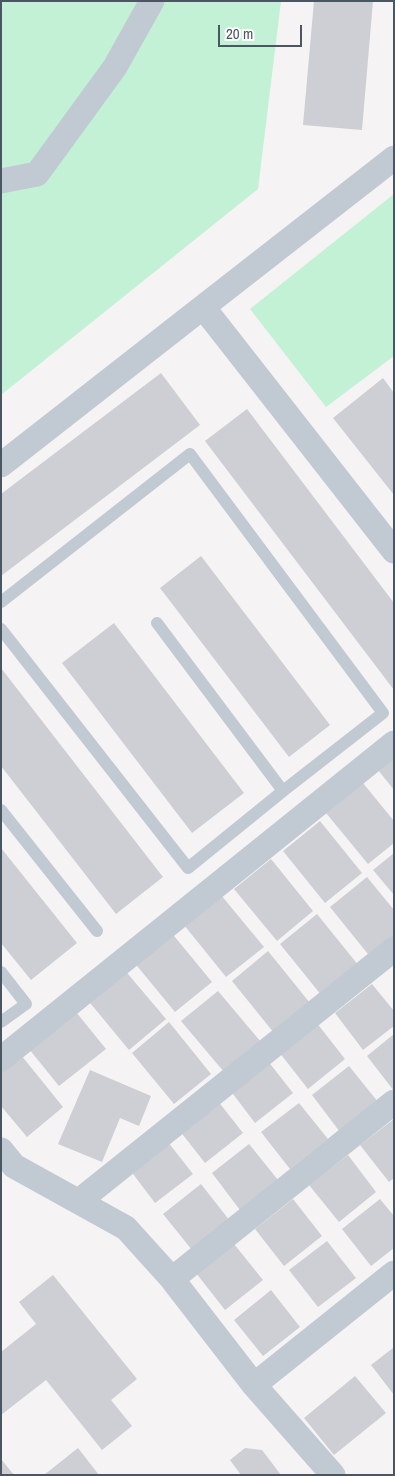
<!DOCTYPE html>
<style>
body{margin:0}
#map{position:relative;width:395px;height:1476px;overflow:hidden;background:#f5f3f3;font-family:"Archivo Narrow",sans-serif}
canvas{display:block}
.frame{position:absolute;inset:0;border:2px solid #4a5661;pointer-events:none}
.scale{position:absolute;left:218px;top:25px;width:84px;height:22px;box-sizing:border-box;border:2px solid #4a5661;border-top:0;padding-left:6px;font-size:15px;line-height:18px;white-space:nowrap;color:#4a5661;-webkit-text-stroke:4px #fff;paint-order:stroke}
</style>
<div id="map">
<canvas width="395" height="1476"></canvas>
<div class="frame"></div>
<div class="scale">20 m</div>
</div>
<script>
const context = document.querySelector('canvas').getContext('2d');
context.lineJoin = 'round';
function paint(path, color) { context.fillStyle = color; context.fill(path, 'evenodd'); }
const poly = rows => new Path2D(rows.map(r => 'M' + r).join(''));
function strokePath(path, color, width, dash) { context.strokeStyle = color; context.lineWidth = width; context.lineCap = dash ? 'butt' : 'round'; context.setLineDash(dash || []); context.stroke(path); }
paint(poly([
 [1,1,281,1,258,189,1,395],
 [394,194,394,356,326,407,250,309]
]), '#c3f1d5');
paint(poly([
 [314,1,373,1,362,130,303,125],
 [161,373,200,425,1,576,1,494],
 [383,378,394,393,394,495,333,418],
 [247,409,394,603,394,690,205,441],
 [201,556,330,725,289,757,160,588],
 [114,623,244,793,192,833,62,663],
 [1,668,163,877,116,914,1,766],
 [394,757,394,790,378,770],
 [363,783,394,821,394,843,368,864,326,813],
 [320,821,362,873,325,903,283,851],
 [1,848,77,943,31,980,1,943],
 [394,853,394,895,373,870],
 [271,859,313,911,277,941,234,889],
 [367,877,394,910,394,941,372,959,330,907],
 [221,895,264,947,226,977,184,925],
 [317,914,359,966,322,996,280,944],
 [170,931,212,982,175,1012,133,961],
 [268,951,310,1003,274,1033,232,981],
 [123,968,166,1019,129,1050,86,998],
 [372,984,394,1011,394,1026,363,1050,335,1013],
 [218,991,261,1042,224,1072,181,1021],
 [76,1012,106,1049,59,1086,29,1049],
 [169,1022,211,1074,174,1104,132,1053],
 [316,1022,345,1059,308,1089,279,1052],
 [394,1034,394,1091,367,1056],
 [21,1055,63,1107,27,1137,1,1106,1,1071],
 [264,1056,293,1093,255,1123,227,1086],
 [349,1066,378,1102,340,1132,312,1095],
 [90,1070,151,1096,139,1126,120,1118,102,1162,58,1144],
 [214,1096,243,1133,205,1163,176,1126],
 [299,1103,328,1139,290,1169,261,1132],
 [394,1119,394,1178,389,1182,360,1145],
 [164,1137,193,1174,155,1203,127,1166],
 [249,1144,278,1180,240,1210,212,1173],
 [348,1155,376,1192,339,1222,309,1185],
 [201,1184,230,1221,192,1250,163,1214],
 [293,1199,322,1236,284,1266,255,1229],
 [380,1199,394,1216,394,1248,371,1266,342,1229],
 [327,1241,356,1278,318,1307,289,1270],
 [234,1244,263,1280,225,1310,196,1273],
 [53,1275,137,1379,111,1400,132,1426,102,1450,46,1380,1,1415,1,1352,36,1324,19,1302],
 [271,1290,300,1327,263,1356,234,1320],
 [393,1348,394,1350,394,1395,371,1365],
 [355,1376,386,1413,334,1455,304,1418],
 [78,1448,99,1475,44,1475],
 [245,1448,262,1450,281,1475,241,1475,230,1460],
 [1,1459,14,1475,1,1475]
]), '#cdcfd5');
strokePath(poly([
 [1,602,190,454,383,713,283,791,157,623],
 [1,629,188,868,283,791],
 [1,810,97,931],
 [1,972,26,1004,1,1022]
]), '#c1cad2', 12);
strokePath(poly([
 [394,158,203,307,394,551],
 [1,181,37,174,115,67,152,1],
 [1,465,203,307],
 [1,1059,394,743],
 [1,1150,14,1166,126,1228,172,1279,254,1385,333,1475],
 [79,1201,394,949],
 [172,1279,394,1102],
 [254,1385,394,1273]
]), '#c1cad2', 25);
</script>
